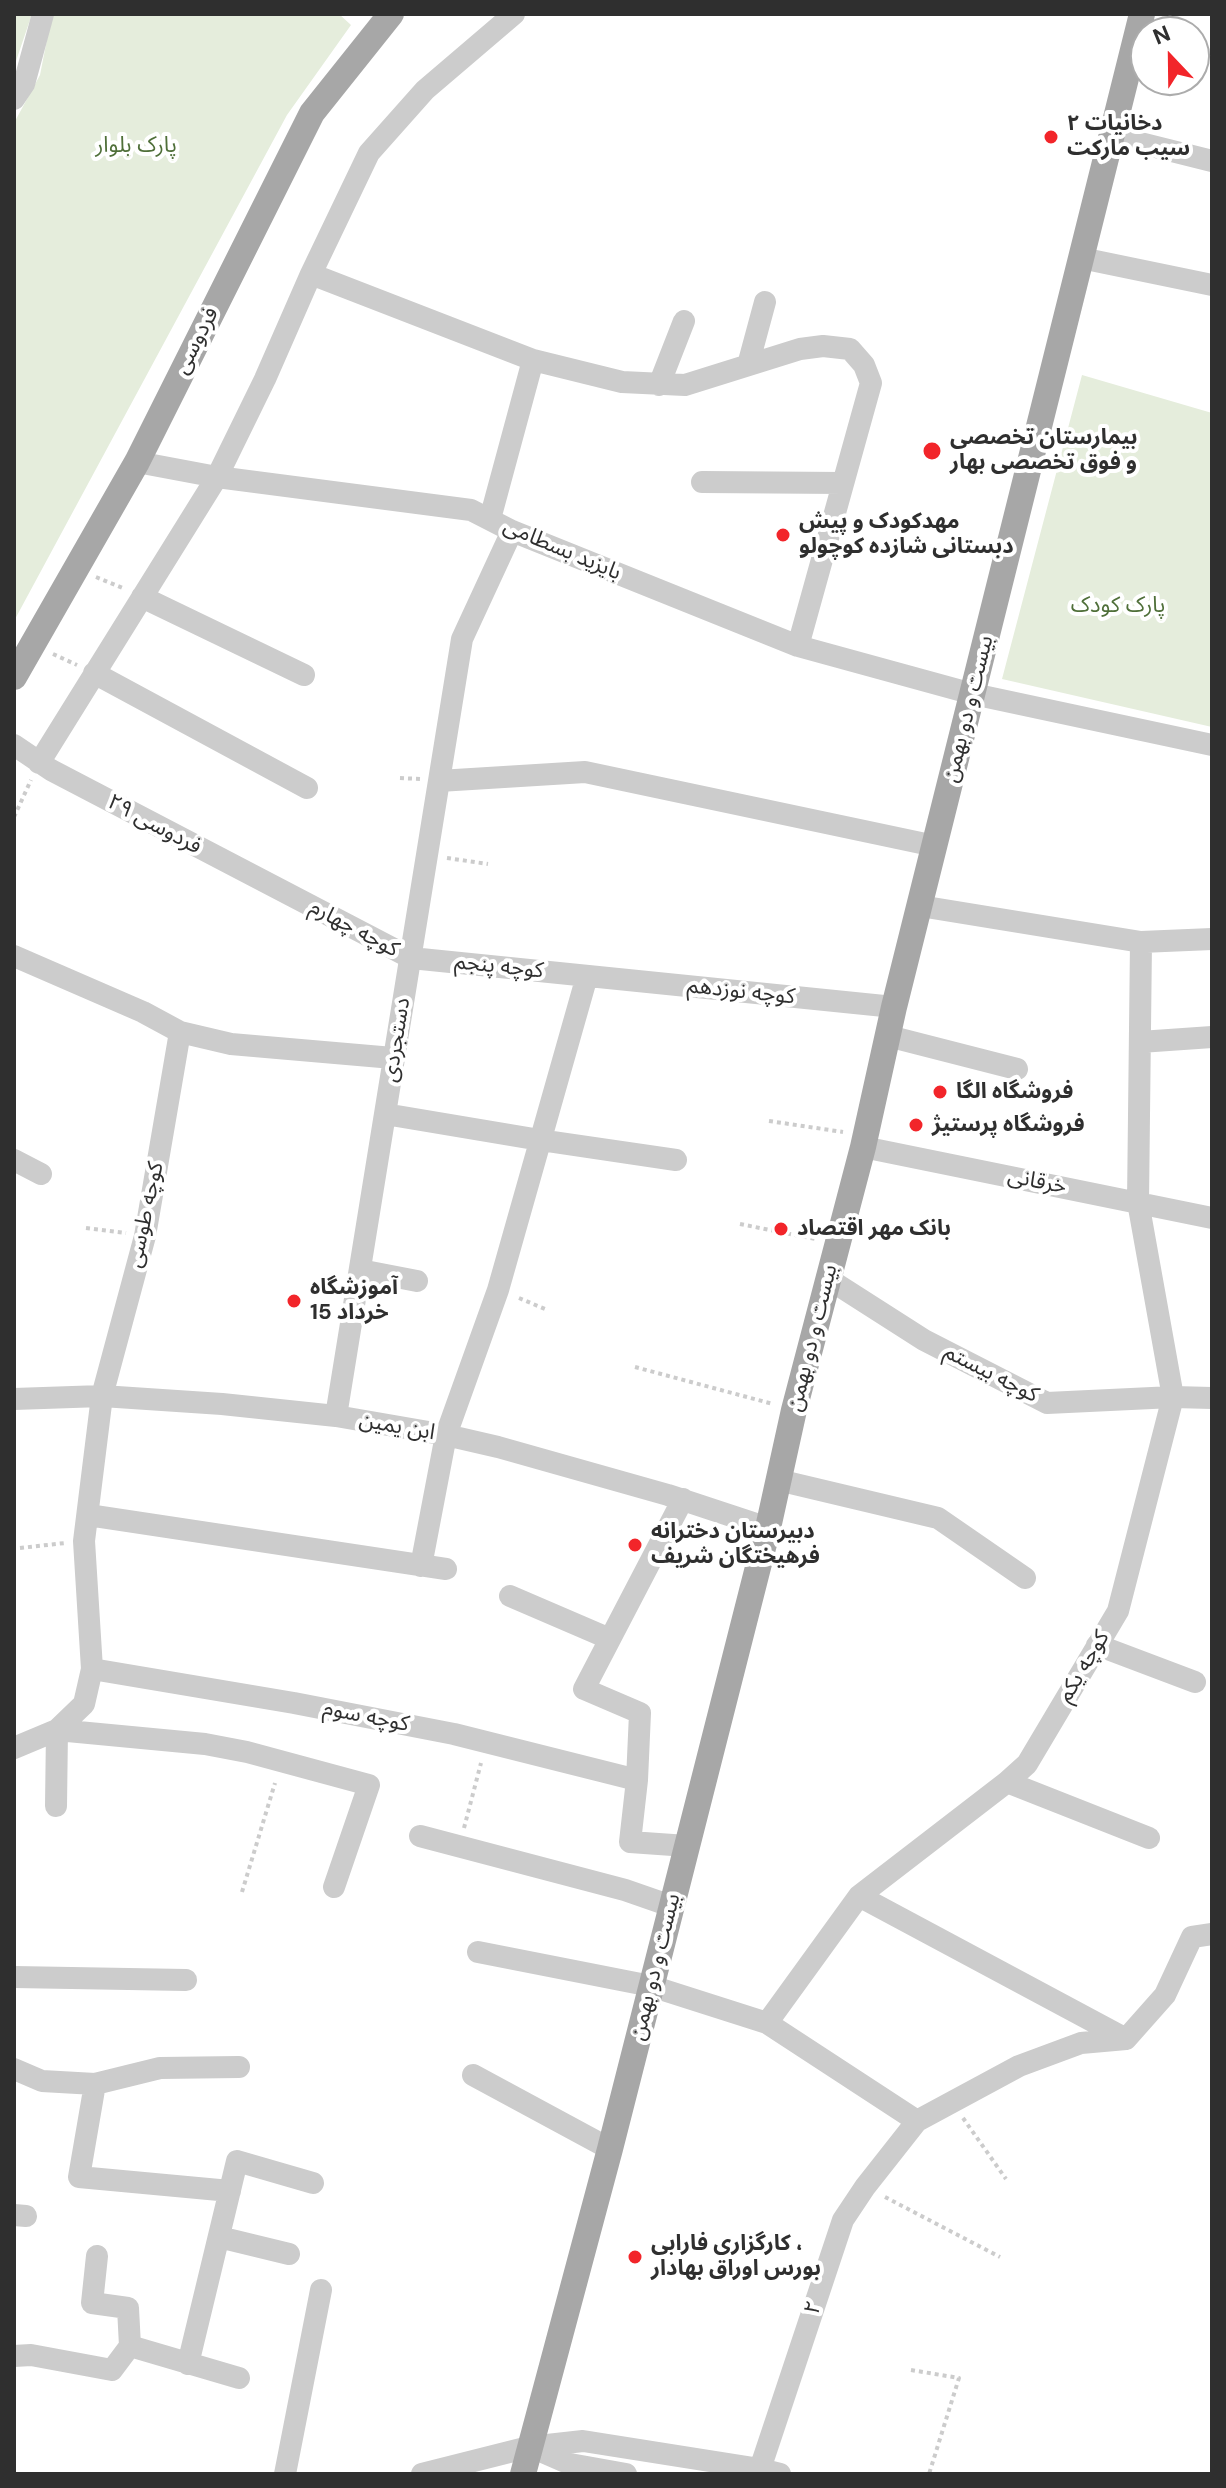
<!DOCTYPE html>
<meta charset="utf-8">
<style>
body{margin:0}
#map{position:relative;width:1226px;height:2488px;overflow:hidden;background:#fff;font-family:"DM Sans",sans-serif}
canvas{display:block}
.frame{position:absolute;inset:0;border:16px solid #2f2f2f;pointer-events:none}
.north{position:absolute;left:1130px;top:16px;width:80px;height:80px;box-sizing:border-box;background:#fff;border:2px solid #acacac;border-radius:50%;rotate:338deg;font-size:22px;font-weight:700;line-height:32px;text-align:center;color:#2f2f2f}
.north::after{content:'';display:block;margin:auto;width:28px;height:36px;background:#f2252a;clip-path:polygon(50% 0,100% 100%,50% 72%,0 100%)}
</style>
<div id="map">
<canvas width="1226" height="2488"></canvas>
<div class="frame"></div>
<div class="north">N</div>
</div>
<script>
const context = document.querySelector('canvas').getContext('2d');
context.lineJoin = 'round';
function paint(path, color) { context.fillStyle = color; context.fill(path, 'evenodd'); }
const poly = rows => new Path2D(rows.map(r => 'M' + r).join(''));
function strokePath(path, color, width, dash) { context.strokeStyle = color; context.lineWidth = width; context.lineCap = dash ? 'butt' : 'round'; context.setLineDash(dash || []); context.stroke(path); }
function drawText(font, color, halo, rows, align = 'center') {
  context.font = font + ' "DM Sans","Noto Sans Arabic",sans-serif'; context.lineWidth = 8; context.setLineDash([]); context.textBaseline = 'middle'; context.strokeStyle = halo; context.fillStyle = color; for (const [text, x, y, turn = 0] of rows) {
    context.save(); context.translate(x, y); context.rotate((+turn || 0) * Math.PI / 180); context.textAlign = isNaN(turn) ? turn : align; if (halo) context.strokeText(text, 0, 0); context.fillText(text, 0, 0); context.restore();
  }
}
paint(poly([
 [14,14,32,14,14,67],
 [52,14,339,14,351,25,287,115,14,621,14,123,40,75],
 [1082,375,1212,413,1212,727,1002,679]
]), '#e5eddc');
strokePath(poly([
 [96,577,125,589],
 [53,654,77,665],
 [400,778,421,779],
 [14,817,31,780],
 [447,858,488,864],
 [769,1121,843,1132],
 [740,1224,815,1239],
 [86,1228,126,1233],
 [519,1298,545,1309],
 [635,1367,773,1404],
 [20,1548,65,1543],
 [464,1828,481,1763],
 [242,1892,275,1783],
 [963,2118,1006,2179],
 [885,2197,1000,2257],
 [911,2370,959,2378,929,2474]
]), '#ccc', 4, [4, 4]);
strokePath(poly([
 [14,99,24,84,43,14],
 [1112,136,1212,161],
 [1081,258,1212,285],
 [311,274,533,360,622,382,685,385,800,349,823,346,850,349,864,365,871,383,798,646],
 [748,365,765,302],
 [659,385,684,321],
 [137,462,217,477,471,510,512,531,798,646,973,694,1212,745],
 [702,482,843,483],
 [490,519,533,360],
 [142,597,304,675],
 [94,673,307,788],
 [14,745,51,770,411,958,894,1007],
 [39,763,217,477,265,379,311,274,369,153,425,90,514,14],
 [439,781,585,772,935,846],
 [920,906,1141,942,1212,939],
 [14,956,143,1012,180,1032,231,1044,393,1058],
 [888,1036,1017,1069],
 [1140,1042,1212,1037],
 [385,1114,540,1140,676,1160],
 [863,1147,1212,1218],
 [14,1160,41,1174],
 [360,1270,417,1281],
 [827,1278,924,1340,1047,1403,1173,1397,1212,1398],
 [14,1399,102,1396,222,1404,336,1416,446,1435,498,1447,668,1495,768,1528],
 [336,1416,462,639,512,531],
 [778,1480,938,1518,1025,1578],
 [683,1499,584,1689,640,1713,637,1780,630,1842,687,1846],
 [88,1515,446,1569],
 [421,1566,446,1435,498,1290,587,976],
 [510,1596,610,1639],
 [1097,1645,1195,1682],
 [92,1669,294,1703,454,1734,637,1780],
 [57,1730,205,1744,247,1752,369,1785,334,1887],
 [14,1748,57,1730,84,1704,92,1669,84,1541,102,1396,145,1236,180,1032],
 [1007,1782,1149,1838],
 [56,1806,57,1730],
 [420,1836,625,1890,671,1906],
 [859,1896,1126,2039],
 [478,1952,651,1986,767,2023,917,2121],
 [14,1977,186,1980],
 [767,2023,859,1896,1007,1782,1027,1764,1118,1611,1173,1397,1138,1202,1141,942],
 [14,2069,42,2081,95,2084,160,2068,239,2067],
 [473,2075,610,2149],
 [95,2084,79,2177,230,2191],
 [14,2215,26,2216],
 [219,2237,289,2254],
 [130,2346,239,2378],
 [14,2356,31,2355,112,2370,130,2346,128,2308,92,2303,97,2256],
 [188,2364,237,2161,313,2183],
 [531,2447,570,2464,626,2474],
 [760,2469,843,2220,865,2187,917,2121,1019,2066,1081,2043,1126,2039,1165,1995,1192,1937,1212,1934],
 [285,2474,321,2290],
 [422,2474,529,2447,583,2441,760,2469,780,2474]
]), '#ccc', 22);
strokePath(poly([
 [14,677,137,462,312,113,391,14],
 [523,2474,610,2149,768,1528,794,1410,863,1147,894,1007,1142,14]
]), '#a7a7a7', 26);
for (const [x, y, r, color] of [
 [1051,137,8,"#f2252a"],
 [932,451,10,"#f2252a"],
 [783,535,8,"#f2252a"],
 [940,1092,8,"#f2252a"],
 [916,1125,8,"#f2252a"],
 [781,1229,8,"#f2252a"],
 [294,1301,8,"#f2252a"],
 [635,1545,8,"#f2252a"],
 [635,2257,8,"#f2252a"]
]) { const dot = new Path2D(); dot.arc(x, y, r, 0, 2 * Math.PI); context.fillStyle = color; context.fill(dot); strokePath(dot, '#fff', 3); }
drawText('bold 22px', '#2f2f2f', '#fff', [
 ["دخانیات ۲",1067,124],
 ["سیب مارکت",1067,149],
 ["بیمارستان تخصصی",950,438],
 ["و فوق تخصصی بهار",950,463],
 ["مهدکودک و پیش",799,522],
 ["دبستانی شازده کوچولو",799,547],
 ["فروشگاه الگا",956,1092],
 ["فروشگاه پرستيژ",932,1125],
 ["بانک مهر اقتصاد",797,1229],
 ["آموزشگاه",310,1288],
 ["15 خرداد",310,1313],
 ["دبیرستان دخترانه",651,1532],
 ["فرهیختگان شریف",651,1557],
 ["کارگزاری فارابی ،",651,2244],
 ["بورس اوراق بهادار",651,2269]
], 'left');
drawText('22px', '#4f6f39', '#fff', [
 ["پارک بلوار",136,146],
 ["پارک کودک",1118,606]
]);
drawText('22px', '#2f2f2f', '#fff', [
 ["فردوسی",197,341,-63],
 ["بایزید بسطامی",562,550,23],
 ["بیست و دو بهمن",969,709,-76],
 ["فردوسی ۲۹",154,825,28],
 ["کوچه چهارم",354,929,28],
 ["کوچه پنجم",499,967,6],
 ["کوچه نوزدهم",741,992,6],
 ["دستجردی",397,1040,-81],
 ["خرقانی",1037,1182,11],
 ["کوچه طوسی",146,1215,-78],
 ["بیست و دو بهمن",813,1338,-76],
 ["کوچه بیستم",991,1374,27],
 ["ابن یمین",397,1427,10],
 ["کوچه یکم",1084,1667,-59],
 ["کوچه سوم",366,1717,11],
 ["بیست و دو بهمن",656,1967,-76],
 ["۲",814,2308,-72]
]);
</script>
